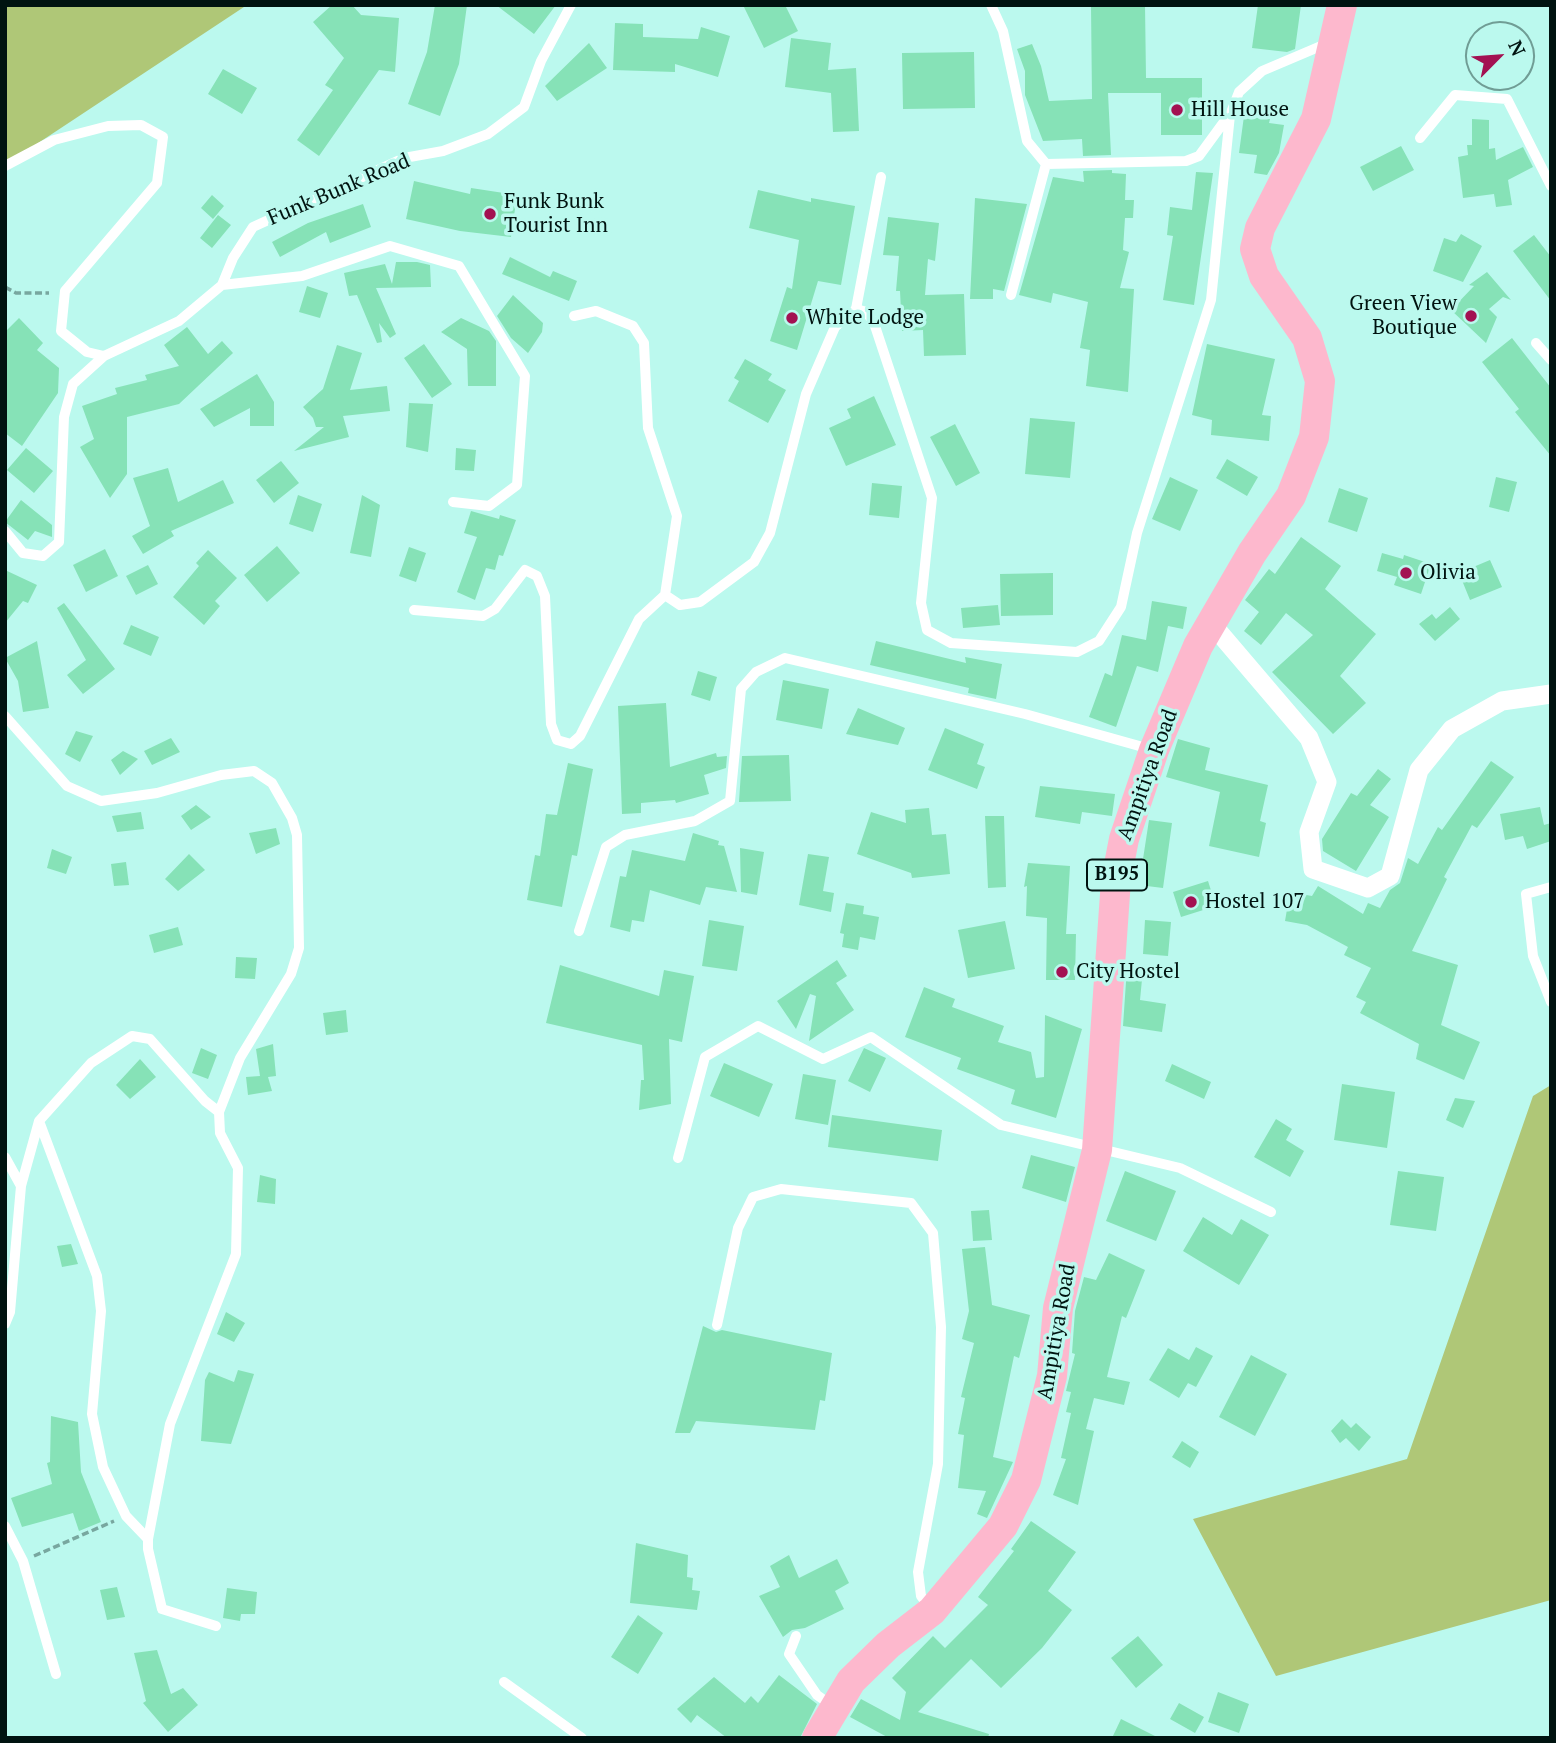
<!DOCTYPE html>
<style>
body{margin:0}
#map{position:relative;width:1556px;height:1743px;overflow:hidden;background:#bbf9ee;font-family:"PT Serif",serif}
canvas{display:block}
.frame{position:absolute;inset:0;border:7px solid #001310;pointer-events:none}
.north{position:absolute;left:1465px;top:21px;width:70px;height:70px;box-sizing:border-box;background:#bbf9ee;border:2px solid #709d95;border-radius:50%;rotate:65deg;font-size:19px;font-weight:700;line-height:28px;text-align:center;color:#001310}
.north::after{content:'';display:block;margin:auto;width:24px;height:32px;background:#a31152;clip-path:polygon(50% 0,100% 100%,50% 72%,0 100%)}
</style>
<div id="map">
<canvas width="1556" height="1743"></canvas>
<div class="frame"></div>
<div class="north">N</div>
</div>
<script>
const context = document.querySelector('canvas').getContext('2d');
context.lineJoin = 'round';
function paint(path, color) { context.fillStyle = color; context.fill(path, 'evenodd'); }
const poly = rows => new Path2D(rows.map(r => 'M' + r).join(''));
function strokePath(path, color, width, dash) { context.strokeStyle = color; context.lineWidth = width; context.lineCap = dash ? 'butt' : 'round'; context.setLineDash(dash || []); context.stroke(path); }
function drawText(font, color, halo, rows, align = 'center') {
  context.font = font + ' "PT Serif",serif'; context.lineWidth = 7; context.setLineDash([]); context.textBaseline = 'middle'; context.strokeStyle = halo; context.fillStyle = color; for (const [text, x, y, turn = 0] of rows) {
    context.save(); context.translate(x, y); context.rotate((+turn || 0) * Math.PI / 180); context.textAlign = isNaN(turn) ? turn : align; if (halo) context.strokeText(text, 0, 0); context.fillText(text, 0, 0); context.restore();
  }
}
paint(poly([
 [5,5,247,5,5,165],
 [1551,1085,1551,1600,1276,1676,1193,1519,1407,1459,1533,1096]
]), '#afc777');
paint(poly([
 [332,5,352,5,361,15,399,18,395,72,379,70,319,156,297,140,333,90,325,85,344,58,313,22],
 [435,5,467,5,459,64,440,116,408,104,427,52],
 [496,5,556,5,534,34],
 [743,5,785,5,798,31,764,48],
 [1091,5,1145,5,1146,78,1202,78,1202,135,1161,135,1161,93,1108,93,1111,155,1083,156,1082,139,1043,141,1025,95,1025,71,1017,49,1032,44,1041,66,1049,101,1092,99],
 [1258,5,1301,5,1295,49,1287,52,1252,48],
 [615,23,643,24,643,37,698,39,701,27,730,36,718,77,675,64,675,72,613,70],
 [791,38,831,43,828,70,856,68,859,131,833,132,831,93,785,87],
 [589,43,607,68,557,101,545,86],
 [974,52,975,108,903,109,902,53],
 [223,69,257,88,242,114,208,94],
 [1244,116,1270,119,1269,123,1284,125,1279,153,1267,175,1254,173,1257,155,1239,153],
 [1472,119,1489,120,1489,149,1495,148,1496,160,1523,147,1533,167,1508,180,1512,205,1496,207,1494,194,1463,198,1458,157,1468,155,1467,145,1472,145],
 [1401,146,1414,170,1373,191,1360,167],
 [1112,170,1112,173,1126,174,1125,200,1134,200,1133,218,1125,218,1123,250,1129,252,1120,288,1134,289,1128,392,1086,386,1090,350,1080,348,1088,302,1053,293,1051,303,1019,295,1053,177,1084,182,1083,171],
 [1196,172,1213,173,1194,305,1163,300,1173,236,1167,235,1170,207,1192,210],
 [414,181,470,194,471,188,517,195,511,237,460,231,406,219],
 [758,190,811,202,811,198,855,206,841,285,818,281,797,350,770,341,787,287,792,289,799,240,749,228],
 [212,195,224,206,213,219,201,208],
 [975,198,1027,204,1004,291,993,289,993,299,970,299],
 [363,204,371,227,330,243,326,232,280,257,272,242,308,223],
 [218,215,231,225,212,248,200,238],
 [888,217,939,223,935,261,928,259,925,295,964,294,966,355,924,356,923,330,902,331,900,291,896,291,899,256,883,255],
 [1461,234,1482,246,1463,282,1433,271,1444,238,1456,242],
 [1534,235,1551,257,1551,301,1513,251],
 [510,257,550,277,553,271,577,281,569,301,502,274],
 [396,262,417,262,430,265,431,287,376,288,396,334,390,338,379,323,382,342,377,343,357,295,349,296,344,273,385,264,392,284],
 [1487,272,1511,300,1503,297,1489,309,1497,317,1486,343,1451,310,1474,286,1469,285],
 [307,286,328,293,320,318,299,312],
 [513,295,543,323,542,332,528,353,511,338,497,316],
 [19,318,43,343,37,350,59,368,58,393,22,446,5,433,5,332],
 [461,318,489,331,496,341,496,386,468,386,467,349,441,332],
 [187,327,208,354,222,341,233,353,179,404,127,417,127,474,110,498,80,447,94,439,82,406,117,394,115,388,147,380,145,375,179,366,164,345],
 [1512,338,1551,388,1551,456,1515,412,1519,409,1482,362],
 [424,344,452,384,432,398,404,358],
 [1207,344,1275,359,1262,415,1271,416,1269,441,1211,435,1212,420,1192,415],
 [337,345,362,353,350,390,387,386,390,411,343,416,349,437,294,451,324,427,316,427,313,418,303,407,323,389],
 [745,359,772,374,768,380,786,390,768,423,728,401,739,381,734,378],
 [257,374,274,402,274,426,250,426,250,408,214,427,200,409],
 [874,396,896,445,846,466,829,428,851,418,847,409],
 [409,403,433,404,428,452,406,447],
 [1030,418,1075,422,1070,478,1025,474],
 [955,424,980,473,956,486,930,437],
 [26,448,53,471,34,493,7,470],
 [456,448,476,450,474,471,455,470],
 [1227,459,1258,477,1247,496,1216,478],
 [281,461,299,483,274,503,256,480],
 [168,468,178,502,223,480,234,503,171,531,174,536,143,554,132,536,150,526,133,478],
 [1170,477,1198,490,1180,531,1152,519],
 [1496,477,1517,482,1509,512,1489,507],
 [872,483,902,486,899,518,869,515],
 [1339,488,1368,498,1357,532,1328,522],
 [298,495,322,504,313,532,289,524],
 [362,495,380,505,371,557,350,553],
 [21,500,52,525,52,537,35,531,28,540,5,522],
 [471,511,499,519,500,515,516,520,503,556,499,555,495,570,486,568,475,600,457,592,477,537,464,533],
 [1301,537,1341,566,1325,589,1376,634,1340,676,1366,703,1333,734,1272,672,1313,635,1286,613,1261,645,1244,631,1259,612,1245,600,1269,569,1275,574],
 [277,546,300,573,267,602,244,575],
 [409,547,426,553,416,582,399,576],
 [105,549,118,576,86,592,73,565],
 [208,550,237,578,215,601,220,606,204,625,173,597,199,566,196,563],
 [1382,553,1403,559,1404,555,1431,564,1421,594,1394,585,1397,577,1377,571],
 [1490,560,1502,587,1470,600,1459,573],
 [148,565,158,584,136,595,126,576],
 [5,570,37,585,28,603,23,601,5,623],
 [1053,573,1053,615,1001,616,1000,574],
 [1152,601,1187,607,1183,629,1168,626,1158,672,1137,666,1116,727,1089,717,1105,673,1112,676,1122,635,1146,640],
 [64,603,115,669,83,694,67,675,86,660,57,608],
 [998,605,1000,625,963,628,961,608],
 [1450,607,1460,619,1435,641,1419,624,1432,614,1436,619],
 [131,625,159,637,151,656,123,644],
 [37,641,49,708,23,712,18,681,5,658],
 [876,641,966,663,965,657,1002,664,996,699,968,693,969,688,870,665],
 [698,671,717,677,710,701,691,695],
 [783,680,829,689,822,729,776,720],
 [666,703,670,767,716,753,717,757,727,756,726,768,704,775,709,794,676,803,675,800,641,803,641,813,622,814,618,706],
 [858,708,905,728,898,745,846,734],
 [945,728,984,744,977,764,985,767,977,789,928,770],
 [76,731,93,736,80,762,65,754],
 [171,738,180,752,152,765,144,751],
 [1178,739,1210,748,1205,770,1268,785,1260,821,1266,823,1259,857,1209,846,1220,792,1166,777],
 [123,751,138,759,120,775,111,760],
 [789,755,791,801,739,802,742,756],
 [1491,761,1514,777,1477,828,1472,825,1444,877,1447,879,1412,951,1458,965,1441,1025,1480,1042,1464,1080,1416,1059,1419,1044,1360,1013,1366,1002,1356,997,1371,968,1344,955,1348,947,1307,925,1285,921,1290,892,1312,896,1318,886,1363,914,1368,903,1380,908,1390,890,1400,883,1408,858,1418,864,1438,827,1442,830],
 [568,763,593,769,577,856,572,855,562,907,527,900,535,855,540,856,546,814,557,815],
 [1378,769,1391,779,1370,805,1389,817,1356,871,1323,851,1322,839,1351,793,1357,796],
 [1040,786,1115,794,1112,816,1082,812,1080,824,1035,817],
 [196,805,211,817,191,830,181,816],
 [1540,807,1544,825,1551,823,1551,841,1527,849,1523,836,1505,840,1500,814],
 [929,808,932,835,946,834,950,874,912,878,911,873,857,854,871,812,906,823,905,810],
 [141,812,144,829,117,832,112,816],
 [985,816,1004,816,1006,887,988,888],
 [1149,820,1172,823,1163,888,1139,885],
 [276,828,280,844,256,854,249,833],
 [693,833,719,841,718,845,724,846,737,892,706,887,700,905,650,890,644,922,632,920,630,932,610,927,620,876,626,877,632,850,685,861],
 [740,848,764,852,757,895,741,892],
 [52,849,72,857,66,874,47,868],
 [189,854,205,870,178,891,165,879],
 [808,854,829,857,823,891,834,893,831,912,799,905],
 [126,862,129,885,114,886,111,864],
 [1028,863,1070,866,1066,934,1076,934,1075,980,1046,980,1047,918,1026,916,1027,886,1024,887],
 [1208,881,1216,906,1181,917,1173,892],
 [846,903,864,906,863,914,879,917,875,940,860,937,858,950,842,947,844,934,840,933],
 [709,920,744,926,737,971,702,966],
 [1145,920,1171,922,1168,956,1143,954],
 [1005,921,1015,969,968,978,958,930],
 [178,927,183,945,154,953,149,935],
 [236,957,257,958,255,979,235,978],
 [837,960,847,976,836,983,854,1010,809,1041,816,996,810,994,796,1029,777,1001],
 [560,965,659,996,664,970,694,976,682,1042,669,1039,671,1104,639,1110,641,1080,644,1080,642,1045,546,1023],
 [1127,967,1143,969,1140,1000,1166,1004,1162,1032,1123,1026],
 [924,987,955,999,952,1007,1004,1026,998,1042,1031,1052,1036,1078,1044,1077,1045,1015,1082,1029,1056,1118,1011,1104,1015,1090,957,1069,961,1058,905,1037],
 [346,1010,348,1032,326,1035,323,1013],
 [273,1044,276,1076,268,1077,272,1091,248,1095,246,1077,260,1076,256,1049],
 [201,1048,217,1055,208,1079,192,1073],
 [864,1048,886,1058,870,1092,848,1081],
 [140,1059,156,1077,130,1099,116,1085],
 [724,1063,773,1084,759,1117,710,1096],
 [1172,1064,1211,1082,1204,1099,1165,1081],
 [803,1074,836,1080,828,1125,795,1119],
 [1342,1084,1395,1092,1387,1148,1334,1140],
 [1455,1098,1475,1101,1463,1128,1446,1120],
 [832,1115,942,1130,938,1161,828,1147],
 [1276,1119,1292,1129,1286,1140,1304,1151,1290,1177,1254,1157],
 [1031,1155,1075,1167,1066,1202,1022,1188],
 [1125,1171,1176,1191,1156,1241,1106,1221],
 [1398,1171,1444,1177,1436,1231,1390,1225],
 [260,1175,276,1179,275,1204,257,1202],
 [989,1210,992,1240,973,1241,971,1211],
 [1203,1217,1232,1235,1241,1219,1269,1235,1239,1285,1183,1251],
 [71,1244,78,1264,62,1267,57,1246],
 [985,1247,992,1305,1030,1315,1019,1358,1014,1356,993,1457,1013,1462,987,1518,977,1514,986,1491,958,1488,964,1435,958,1434,965,1398,961,1397,974,1343,962,1339,969,1311,962,1249],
 [1109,1253,1145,1270,1126,1318,1122,1316,1107,1377,1130,1382,1124,1405,1094,1398,1086,1429,1094,1431,1078,1505,1053,1495,1066,1459,1061,1458,1071,1413,1066,1412,1071,1392,1066,1391,1075,1354,1072,1353,1075,1311,1084,1277,1096,1280],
 [226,1312,245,1323,234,1342,217,1334],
 [703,1326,716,1332,722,1330,832,1353,825,1401,820,1400,815,1430,696,1421,690,1433,675,1433],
 [1196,1347,1213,1356,1196,1387,1188,1383,1179,1398,1149,1380,1168,1348,1189,1360],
 [1251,1355,1287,1374,1255,1436,1219,1417],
 [238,1370,254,1374,231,1444,201,1441,205,1380,209,1372,234,1382],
 [51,1416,78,1422,81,1472,101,1522,79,1531,73,1513,22,1527,11,1498,52,1484,47,1463,50,1462],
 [1342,1419,1351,1428,1356,1423,1371,1437,1359,1451,1346,1438,1340,1443,1331,1431],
 [1182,1441,1199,1452,1190,1468,1172,1457],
 [1031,1521,1076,1552,1048,1591,1072,1610,1042,1648,1001,1688,971,1659,918,1712,989,1734,988,1738,889,1738,850,1717,861,1699,900,1720,906,1692,892,1678,933,1636,945,1648,988,1605,978,1597,1014,1551,1011,1549],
 [636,1543,688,1555,687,1577,693,1578,692,1590,700,1591,697,1610,630,1603],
 [789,1555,799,1578,837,1559,849,1583,835,1591,844,1609,805,1628,792,1630,783,1637,759,1596,780,1587,770,1566],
 [117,1587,125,1617,107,1620,100,1590],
 [227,1588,257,1592,255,1614,241,1614,240,1621,223,1618],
 [638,1615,663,1633,638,1674,611,1657],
 [1138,1636,1163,1665,1136,1688,1111,1658],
 [157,1650,171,1694,183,1688,198,1705,168,1732,143,1703,146,1701,134,1653],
 [779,1675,817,1704,800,1738,727,1738,697,1715,691,1723,677,1709,714,1677,745,1703,751,1696,758,1703],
 [1218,1692,1249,1704,1239,1733,1208,1722],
 [1179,1703,1204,1717,1195,1733,1170,1719],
 [1121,1719,1159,1738,1112,1738]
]), '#86e2b7');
strokePath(poly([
 [5,287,16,293,49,293],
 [34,1556,114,1521]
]), '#78a79f', 3.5, [7, 3.5]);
strokePath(poly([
 [991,5,1003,31,1027,141,1046,164,1186,161,1199,156,1229,115],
 [1420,138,1455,95,1507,99,1551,186],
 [5,166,54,140,108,126,141,125,163,137,157,183,65,291,61,331,87,352,104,356],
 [222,285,302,276,390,246,459,266,525,376,517,485,489,506,453,502],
 [1011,295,1046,164],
 [856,309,881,177],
 [574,316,596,311,633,326,644,343,648,428,677,516,665,595,680,605,700,602,754,562,770,533,806,394,835,327,856,309,867,312,875,326,932,498,921,603,927,630,951,643,1077,652,1099,641,1121,607,1137,533,1211,300,1230,115,1239,92,1262,71,1328,43],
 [1536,343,1551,360],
 [5,531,23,553,43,556,59,542,64,417,73,384,104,356,179,321,222,285,233,258,253,227,404,158,443,151,488,134,524,107,541,61,571,5],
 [414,610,483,616,495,609,525,570,537,576,545,596,551,724,557,740,571,744,580,736,639,619,665,595],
 [5,716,67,786,101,801,157,793,221,775,254,771,272,783,292,818,297,835,299,948,291,974,240,1058,219,1112,220,1133,238,1168,236,1254,170,1424,148,1539,148,1549,162,1609,216,1626],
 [1551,887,1526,894,1533,956,1551,1002],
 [579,931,606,847,625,835,695,821,730,801,741,689,756,672,785,658,1025,714,1150,749],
 [39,1121,97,1276,101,1311,92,1414,103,1467,126,1516,148,1539],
 [5,1157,21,1186],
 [678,1158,705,1057,758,1026,823,1059,871,1037,1001,1125,1180,1168,1271,1212],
 [5,1324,10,1312,21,1186,39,1121,91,1063,132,1036,150,1039,205,1101,219,1112],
 [717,1325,738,1228,753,1197,781,1189,911,1203,933,1233,941,1327,938,1464,918,1572,921,1596,931,1609],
 [5,1526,23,1561,56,1674],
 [796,1636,789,1654,817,1695,831,1705],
 [504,1682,582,1738]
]), '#fff', 10);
strokePath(poly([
 [1211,623,1309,738,1327,782,1309,832,1313,869,1368,888,1390,876,1419,770,1452,729,1502,701,1551,694]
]), '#fff', 19);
strokePath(poly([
 [817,1738,851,1681,888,1645,932,1611,1003,1526,1026,1480,1052,1376,1058,1308,1097,1150,1116,880,1124,839,1154,750,1198,646,1252,553,1291,496,1314,437,1320,381,1307,338,1264,276,1255,249,1260,228,1316,119,1342,5]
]), '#fdb8cd', 30);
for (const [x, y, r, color] of [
 [1177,110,7,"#a31152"],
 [490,214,7,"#a31152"],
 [1471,316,7,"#a31152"],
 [792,318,7,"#a31152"],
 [1406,573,7,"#a31152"],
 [1191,902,7,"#a31152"],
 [1062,972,7,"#a31152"]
]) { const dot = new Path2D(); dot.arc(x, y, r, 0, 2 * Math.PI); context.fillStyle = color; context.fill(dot); strokePath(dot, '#bbf9ee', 2.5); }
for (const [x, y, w] of [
 [1117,875,60]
]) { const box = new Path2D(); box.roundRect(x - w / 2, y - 15.5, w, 31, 5); context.fillStyle = '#bbf9ee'; context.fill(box); strokePath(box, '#001310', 2); }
drawText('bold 19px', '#001310', null, [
 ["B195",1117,875]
]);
drawText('21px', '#001310', '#bbf9ee', [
 ["Hill House",1191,110],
 ["Funk Bunk",504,202],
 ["Tourist Inn",504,226],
 ["Green View",1457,304,"right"],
 ["Boutique",1457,328,"right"],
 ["White Lodge",806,318],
 ["Olivia",1420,573],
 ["Hostel 107",1205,902],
 ["City Hostel",1076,972]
], 'left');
drawText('21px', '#001310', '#bbf9ee', [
 ["Funk Bunk Road",339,190,-23],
 ["Ampitiya Road",1148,775,-70],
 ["Ampitiya Road",1057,1332,-80]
]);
</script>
